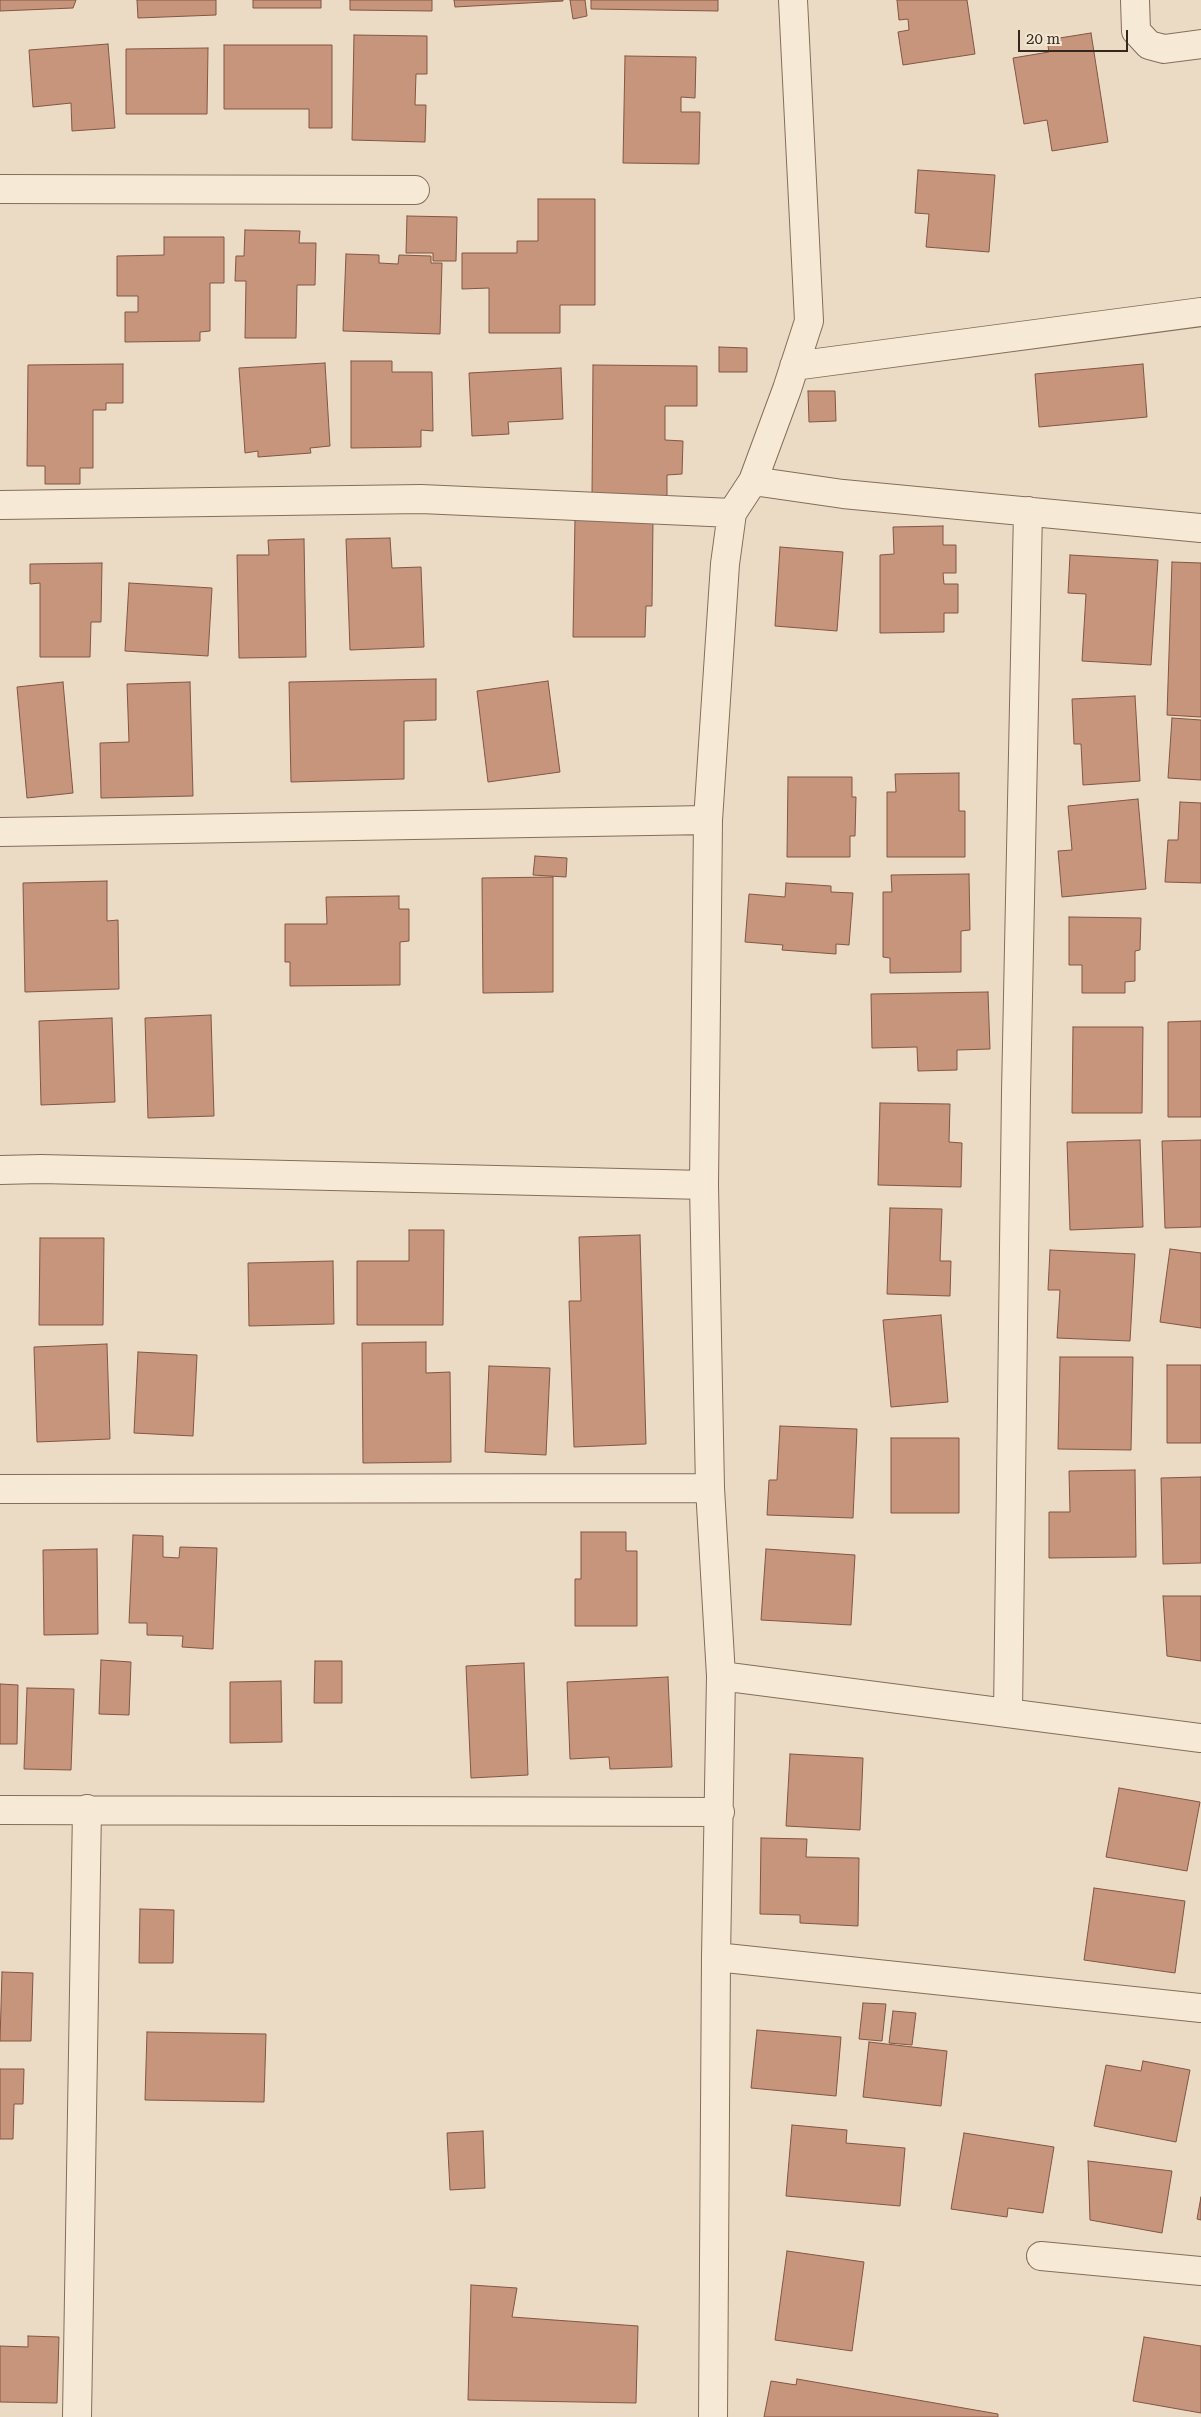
<!DOCTYPE html>
<style>
body{margin:0}
#map{position:relative;width:1201px;height:2417px;overflow:hidden;background:#ebdbc4;font-family:"Roboto Serif",serif}
canvas{display:block}
.scale{position:absolute;left:1018px;top:30px;width:110px;height:22px;box-sizing:border-box;border:2px solid #35271e;border-top:0;padding-left:6px;font-size:15px;line-height:18px;white-space:nowrap;color:#35271e;-webkit-text-stroke:4px #f3e7d3;paint-order:stroke}
</style>
<div id="map">
<canvas width="1201" height="2417"></canvas>
<div class="scale">20 m</div>
</div>
<script>
const context = document.querySelector('canvas').getContext('2d');
context.lineJoin = 'round';
function paint(path, color) { context.fillStyle = color; context.fill(path, 'evenodd'); }
const poly = rows => new Path2D(rows.map(r => 'M' + r).join(''));
function strokePath(path, color, width, dash) { context.strokeStyle = color; context.lineWidth = width; context.lineCap = dash ? 'butt' : 'round'; context.setLineDash(dash || []); context.stroke(path); }
const building = poly([
 [0,0,76,0,73,8,0,11,0,0],
 [137,0,216,0,216,15,138,18,137,0],
 [253,0,321,0,321,8,253,8,253,0],
 [350,0,432,0,432,11,350,10,350,0],
 [454,0,563,0,563,1,455,7,454,0],
 [570,0,585,0,587,16,573,19,570,0],
 [591,0,718,0,718,11,591,9,591,0],
 [897,0,967,0,975,54,903,65,898,32,909,30,908,19,899,20,897,0],
 [1091,33,1108,142,1052,151,1047,120,1024,124,1013,58,1049,52,1047,40,1091,33],
 [354,35,427,36,427,74,416,74,415,105,426,105,425,142,352,140,354,35],
 [108,44,115,128,72,131,71,103,33,107,29,50,108,44],
 [224,45,332,45,332,128,309,128,309,109,224,109,224,45],
 [208,48,207,114,126,114,126,49,208,48],
 [625,56,696,57,695,98,681,97,681,112,700,112,699,164,623,163,625,56],
 [918,170,995,175,989,252,926,247,929,214,915,213,918,170],
 [538,199,595,199,595,305,560,305,560,333,489,333,489,288,462,289,462,253,517,253,517,241,538,241,538,199],
 [407,216,457,217,456,261,433,261,433,253,406,253,407,216],
 [245,230,300,231,299,243,316,243,315,285,297,285,296,338,245,338,246,281,235,281,236,256,244,256,245,230],
 [164,237,224,237,224,283,210,283,210,331,200,332,200,341,125,342,125,312,138,312,138,296,117,296,117,256,164,255,164,237],
 [346,254,379,255,379,263,398,264,399,255,431,256,431,263,442,263,440,334,343,331,346,254],
 [719,347,747,348,747,372,719,372,719,347],
 [351,361,392,361,392,372,432,372,433,431,421,430,421,447,351,448,351,361],
 [325,363,330,446,310,448,311,453,258,457,258,451,245,453,239,368,325,363],
 [123,364,123,403,106,403,106,410,93,410,93,468,80,468,80,484,45,484,45,466,27,466,28,365,123,364],
 [1143,364,1147,417,1039,427,1035,374,1143,364],
 [593,365,697,366,697,406,665,406,665,440,683,441,682,474,667,475,667,497,592,496,593,365],
 [561,368,563,419,508,422,509,434,472,436,469,373,561,368],
 [808,391,835,391,836,421,809,422,808,391],
 [575,518,653,519,652,606,646,606,645,637,573,637,575,518],
 [943,526,943,545,956,545,956,573,943,573,944,584,958,584,958,613,944,613,944,632,880,633,880,555,894,554,893,527,943,526],
 [390,538,392,568,421,567,424,647,350,650,346,539,390,538],
 [304,539,306,657,239,658,237,555,269,555,268,540,304,539],
 [780,547,843,552,837,631,775,626,780,547],
 [1070,555,1158,560,1151,665,1082,661,1086,594,1068,593,1070,555],
 [1172,562,1201,563,1201,717,1167,715,1172,562],
 [102,563,101,622,91,622,90,657,40,657,40,583,30,584,30,564,102,563],
 [129,583,212,588,208,656,125,651,129,583],
 [436,679,436,720,404,721,404,779,291,782,289,682,436,679],
 [548,681,560,772,488,782,477,691,548,681],
 [63,682,73,793,27,798,17,687,63,682],
 [190,682,193,796,101,798,100,743,129,742,127,684,190,682],
 [1135,696,1140,781,1083,785,1081,744,1074,744,1072,699,1135,696],
 [1172,718,1201,720,1201,780,1168,778,1172,718],
 [959,773,959,811,965,811,965,857,887,857,887,792,896,792,895,774,959,773],
 [788,777,852,777,852,797,856,797,855,836,850,836,850,857,787,857,788,777],
 [1138,799,1146,889,1062,897,1058,851,1072,850,1068,806,1138,799],
 [1180,802,1201,803,1201,883,1165,882,1168,840,1178,840,1180,802],
 [535,856,567,858,566,877,533,875,535,856],
 [969,874,970,930,961,931,961,972,890,973,890,958,883,957,883,892,892,892,891,875,969,874],
 [553,877,553,992,483,993,482,878,553,877],
 [107,881,107,921,118,920,119,989,25,992,23,883,107,881],
 [786,883,831,886,831,892,853,893,849,945,836,944,836,954,782,950,783,945,745,942,749,894,785,897,786,883],
 [399,896,399,909,409,909,409,941,400,942,400,985,290,986,290,962,285,962,285,924,327,924,326,897,399,896],
 [1069,917,1141,918,1140,950,1135,951,1135,981,1125,982,1125,993,1082,993,1082,965,1069,965,1069,917],
 [988,992,990,1049,957,1050,957,1070,918,1071,917,1047,872,1048,871,994,988,992],
 [211,1015,214,1116,148,1118,145,1018,211,1015],
 [112,1018,115,1102,41,1105,39,1021,112,1018],
 [1201,1021,1201,1117,1168,1117,1168,1022,1201,1021],
 [1073,1027,1143,1027,1142,1113,1072,1113,1073,1027],
 [880,1103,950,1104,949,1142,962,1143,961,1187,878,1185,880,1103],
 [1140,1140,1143,1227,1070,1230,1067,1142,1140,1140],
 [1201,1140,1201,1227,1165,1228,1162,1141,1201,1140],
 [890,1208,942,1209,940,1261,951,1261,950,1296,887,1294,890,1208],
 [409,1230,444,1230,443,1325,357,1325,357,1261,409,1261,409,1230],
 [640,1235,646,1444,574,1447,569,1301,581,1301,579,1237,640,1235],
 [40,1238,104,1238,103,1325,39,1325,40,1238],
 [1170,1249,1201,1253,1201,1328,1160,1322,1170,1249],
 [1050,1250,1135,1254,1130,1341,1057,1338,1060,1290,1048,1290,1050,1250],
 [333,1261,334,1324,249,1326,248,1263,333,1261],
 [941,1315,948,1402,891,1407,883,1320,941,1315],
 [426,1342,426,1373,450,1372,451,1462,363,1463,362,1343,426,1342],
 [107,1344,110,1439,37,1442,34,1347,107,1344],
 [138,1352,197,1355,193,1436,134,1433,138,1352],
 [1060,1357,1133,1357,1131,1450,1058,1449,1060,1357],
 [1167,1365,1201,1365,1201,1443,1167,1443,1167,1365],
 [489,1366,550,1368,546,1455,485,1452,489,1366],
 [780,1426,857,1429,853,1518,767,1515,769,1480,777,1480,780,1426],
 [891,1438,959,1438,959,1513,891,1513,891,1438],
 [1135,1470,1136,1557,1049,1558,1049,1512,1070,1512,1069,1471,1135,1470],
 [1201,1477,1201,1563,1163,1564,1161,1478,1201,1477],
 [581,1532,626,1532,626,1551,637,1551,637,1626,575,1626,575,1579,581,1579,581,1532],
 [133,1535,163,1536,163,1557,179,1558,180,1547,217,1548,213,1649,182,1647,183,1636,147,1635,147,1623,129,1623,133,1535],
 [97,1549,98,1634,44,1635,43,1550,97,1549],
 [766,1549,855,1555,851,1625,761,1620,766,1549],
 [1163,1596,1201,1596,1201,1661,1167,1656,1163,1596],
 [101,1660,131,1662,129,1715,99,1714,101,1660],
 [315,1661,342,1661,342,1703,314,1703,315,1661],
 [524,1663,528,1775,471,1778,466,1666,524,1663],
 [668,1677,672,1767,610,1769,609,1757,570,1759,567,1682,668,1677],
 [281,1681,282,1742,230,1743,230,1682,281,1681],
 [0,1684,18,1685,17,1744,0,1744,0,1684],
 [27,1688,74,1689,71,1770,24,1769,27,1688],
 [790,1754,863,1758,860,1830,786,1826,790,1754],
 [1119,1788,1200,1802,1187,1871,1106,1857,1119,1788],
 [761,1838,807,1839,806,1857,859,1858,858,1926,800,1923,800,1915,760,1914,761,1838],
 [1094,1888,1185,1901,1175,1973,1084,1960,1094,1888],
 [140,1909,174,1910,173,1963,139,1963,140,1909],
 [2,1972,33,1973,31,2041,0,2041,2,1972],
 [863,2003,886,2004,882,2041,859,2039,863,2003],
 [893,2011,916,2013,912,2045,889,2043,893,2011],
 [757,2030,841,2037,836,2096,751,2088,757,2030],
 [147,2032,266,2034,264,2102,145,2100,147,2032],
 [869,2042,947,2051,941,2106,863,2097,869,2042],
 [1143,2061,1190,2070,1176,2142,1094,2126,1106,2065,1141,2071,1143,2061],
 [0,2069,24,2069,23,2104,14,2104,13,2139,0,2139,0,2069],
 [792,2125,847,2130,846,2143,905,2148,900,2206,786,2196,792,2125],
 [483,2131,485,2188,450,2190,447,2133,483,2131],
 [964,2133,1054,2147,1043,2213,1008,2208,1007,2217,951,2209,964,2133],
 [1088,2161,1172,2171,1162,2233,1090,2220,1088,2161],
 [1201,2197,1201,2220,1197,2219,1201,2197],
 [787,2251,864,2262,852,2351,775,2340,787,2251],
 [471,2285,517,2288,512,2317,638,2326,636,2403,468,2400,471,2285],
 [28,2336,59,2337,57,2403,0,2402,0,2346,28,2347,28,2336],
 [1144,2337,1201,2346,1201,2413,1133,2401,1144,2337],
 [797,2379,998,2414,998,2417,764,2417,771,2381,796,2385,797,2379]
]);
paint(building, '#c7947c');
strokePath(building, '#825643', 1);
const minor = poly([
 [1135,0,1136,31,1149,45,1164,49,1201,44],
 [0,189,415,190],
 [794,366,1201,312],
 [753,481,843,494,1201,528],
 [0,505,421,499,732,513],
 [0,832,708,820],
 [0,1170,41,1169,704,1185],
 [0,1489,710,1488],
 [721,1676,1201,1738],
 [1008,1713,1016,1093,1028,511],
 [0,1810,720,1812],
 [716,1957,1201,2008],
 [1041,2256,1201,2271],
 [77,2417,87,1809],
 [713,2417,716,1957,721,1676,710,1488,704,1185,708,820,725,564,732,513,753,481,787,389,809,321,793,0]
]);
strokePath(minor, '#846d5b', 30);
strokePath(minor, '#f6ead6', 28);
</script>
